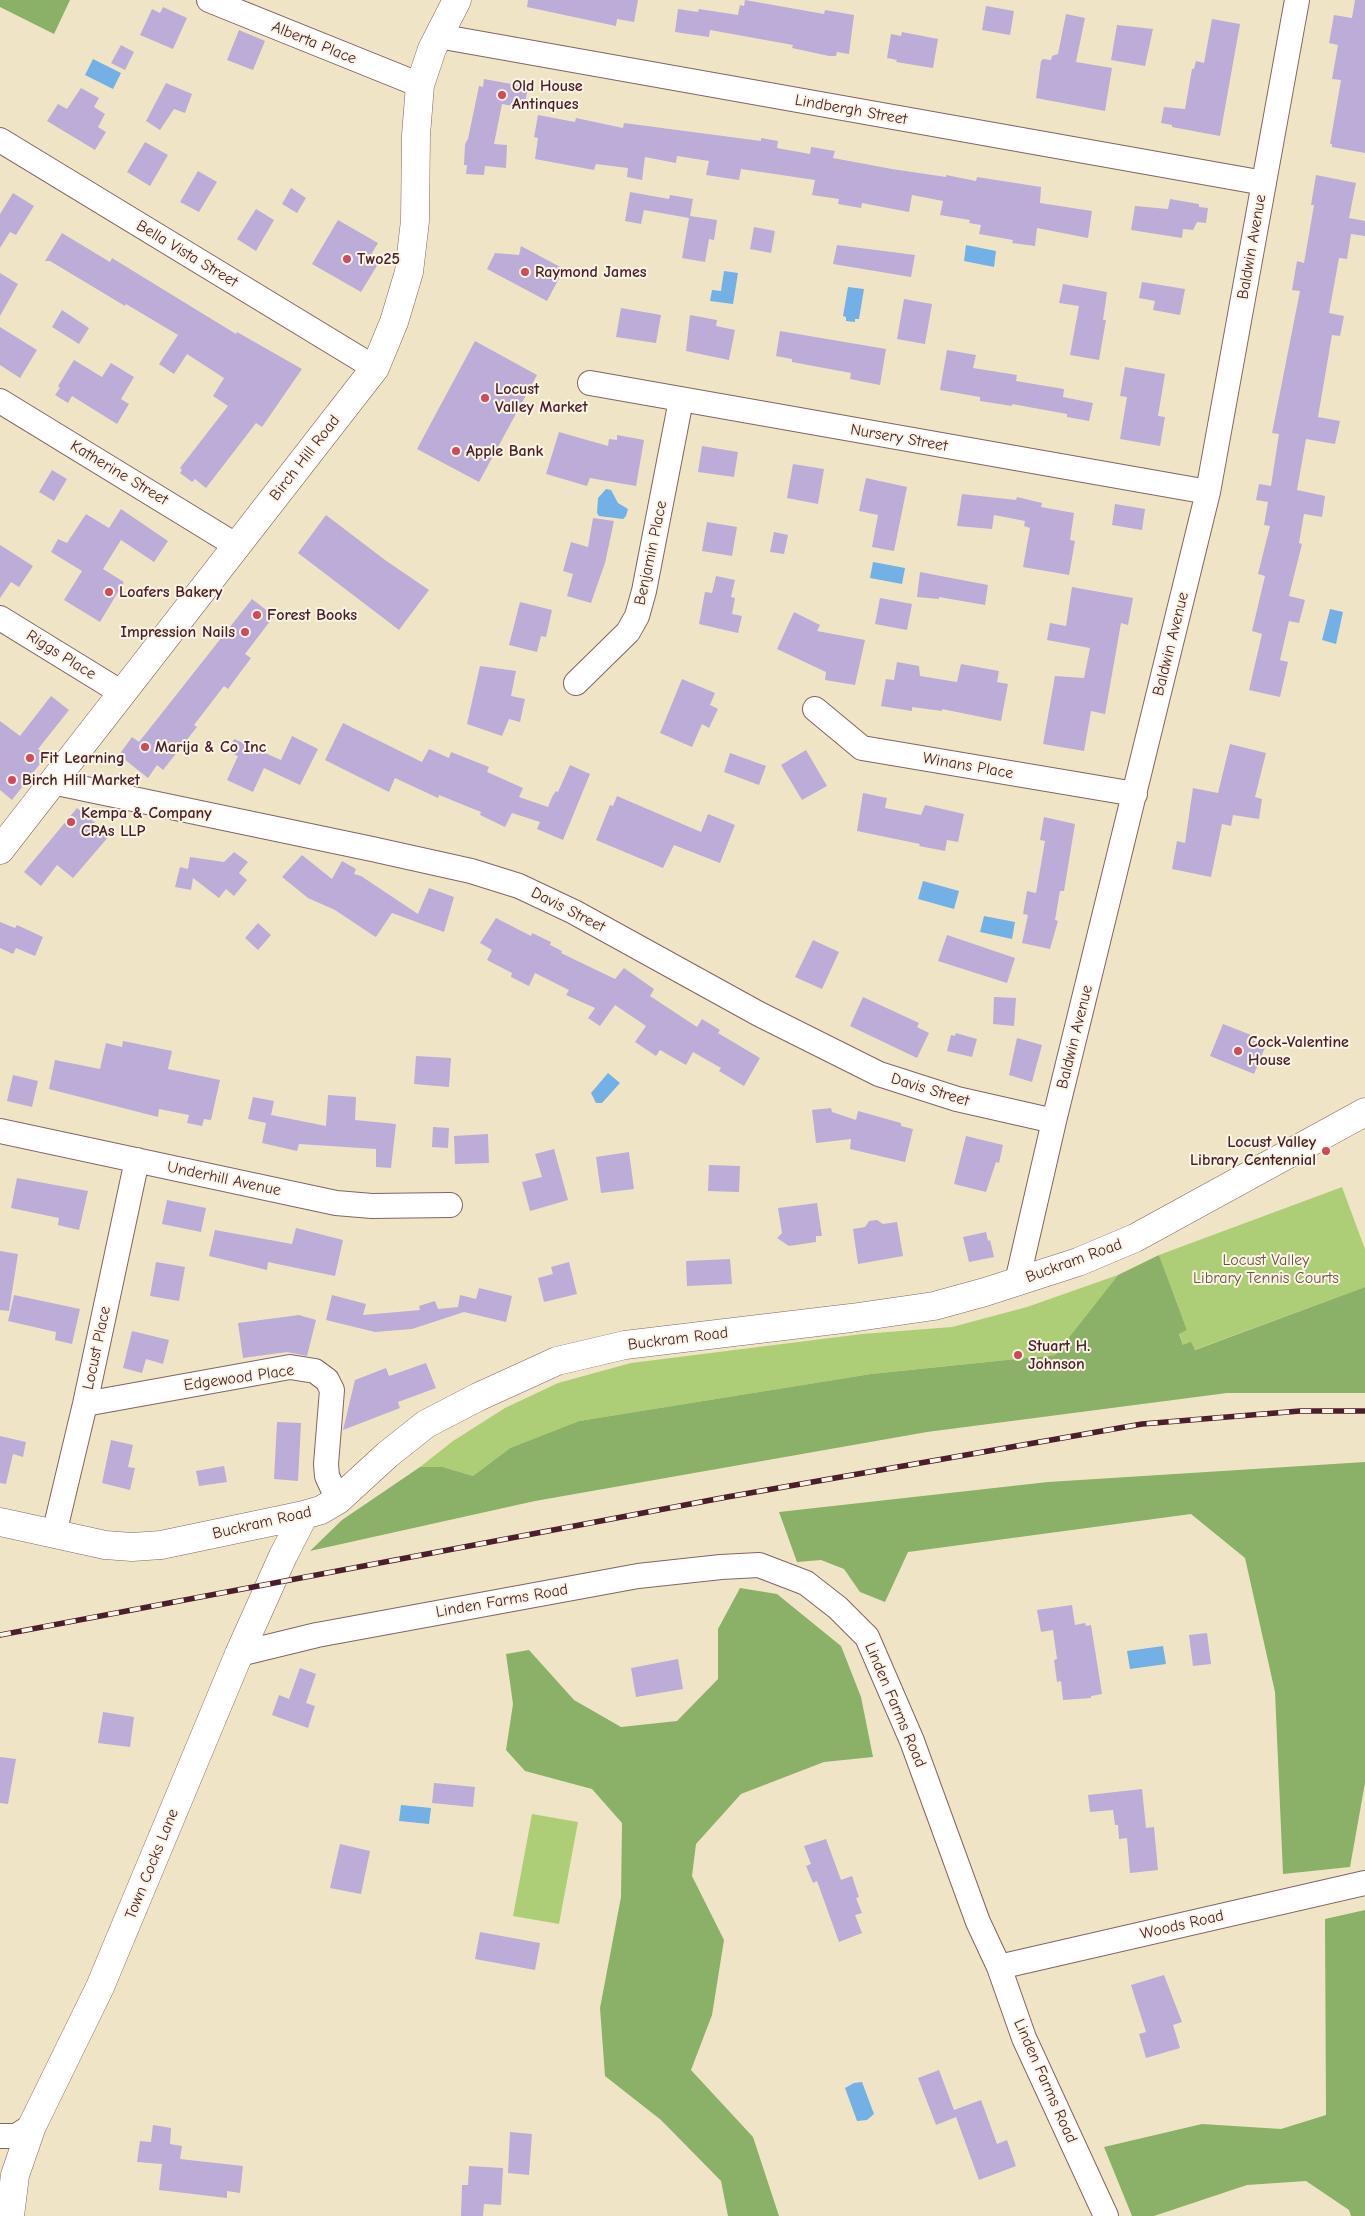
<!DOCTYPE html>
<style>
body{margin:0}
canvas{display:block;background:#efe5c6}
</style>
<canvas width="1365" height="2216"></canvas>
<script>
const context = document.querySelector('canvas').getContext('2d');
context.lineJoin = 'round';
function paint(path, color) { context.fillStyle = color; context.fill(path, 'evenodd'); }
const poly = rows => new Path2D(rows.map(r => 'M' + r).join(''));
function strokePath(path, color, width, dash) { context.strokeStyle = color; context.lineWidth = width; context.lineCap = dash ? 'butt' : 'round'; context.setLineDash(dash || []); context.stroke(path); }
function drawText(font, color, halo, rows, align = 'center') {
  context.font = font + ' "Comic Neue",sans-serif'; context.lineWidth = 4; context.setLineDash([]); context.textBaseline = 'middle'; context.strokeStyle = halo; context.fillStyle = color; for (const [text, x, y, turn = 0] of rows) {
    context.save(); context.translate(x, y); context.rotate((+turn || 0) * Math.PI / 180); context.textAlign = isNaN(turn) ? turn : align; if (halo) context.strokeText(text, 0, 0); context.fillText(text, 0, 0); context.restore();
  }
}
paint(poly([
 [1342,1187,1365,1249,1365,1287,1194,1350,1183,1345,1179,1333,1187,1330,1159,1255],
 [1118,1275,1055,1355,871,1374,579,1421,510,1448,473,1476,443,1467,420,1467,453,1441,505,1408,558,1383,631,1363,862,1334,952,1327,1027,1307],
 [532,1814,578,1822,559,1924,513,1916]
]), '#adce76');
paint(poly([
 [0,0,70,0,54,34,0,7],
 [1159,1255,1187,1330,1179,1334,1183,1345,1191,1342,1195,1350,1365,1287,1365,1393,1227,1393,927,1432,535,1501,310,1551,342,1520,420,1467,443,1467,473,1476,510,1448,579,1421,871,1374,1055,1355,1118,1275],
 [1365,1462,1365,1783,1350,1867,1283,1874,1275,1692,1245,1558,1191,1514,908,1552,885,1602,860,1592,844,1569,821,1560,797,1562,779,1512,1048,1482],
 [740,1588,777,1594,841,1646,861,1697,873,1757,824,1762,741,1794,696,1844,692,1876,724,1940,712,2015,691,2070,753,2137,779,2216,728,2216,721,2181,661,2120,605,2076,600,2008,621,1897,622,1823,592,1789,525,1771,506,1750,513,1704,506,1654,529,1650,574,1700,621,1727,677,1721,718,1679,718,1629],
 [1365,1910,1365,2216,1351,2216,1349,2210,1306,2181,1247,2185,1154,2216,1132,2216,1104,2147,1202,2124,1281,2129,1326,2115,1325,1919]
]), '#8ab167');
paint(poly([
 [93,59,121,73,113,89,85,75],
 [966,245,996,251,994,267,964,261],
 [724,271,738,273,733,304,710,301,712,290,721,291],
 [848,287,864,289,859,319,855,319,855,322,846,321,846,317,843,316],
 [606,489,611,490,618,503,628,509,626,516,623,519,599,516,597,513,598,498],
 [873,562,905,568,902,584,870,578],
 [1330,609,1343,612,1336,644,1322,640],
 [923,881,959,891,954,909,918,899],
 [984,916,1015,922,1012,939,980,932],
 [608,1073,620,1083,602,1103,596,1103,591,1093],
 [1163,1646,1166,1664,1130,1669,1127,1651],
 [401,1805,431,1808,429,1824,399,1821],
 [862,2082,874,2114,867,2120,857,2121,845,2088,854,2083]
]), '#73b0e5');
paint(poly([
 [528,0,638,0,634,22,617,19,616,26,527,7],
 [745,0,824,14,825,10,854,15,849,54,837,52,836,56,829,56,792,48,793,45,710,30,709,37,675,32,678,9,698,12,699,9,738,15,740,5,744,6],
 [1355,0,1365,0,1365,153,1332,147,1332,144,1330,144,1341,80,1332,79,1338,45,1329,43,1334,15,1352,18],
 [986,6,1014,11,1010,35,982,30],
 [163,7,187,18,173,49,140,35,152,9,160,13],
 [1066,14,1085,18,1076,62,1112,68,1105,111,1036,98,1041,61,1043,59,1051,60,1052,56,1058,54],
 [1212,19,1240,24,1220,136,1172,127,1172,125,1161,123,1164,107,1185,109,1192,69,1194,69,1196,61,1204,63],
 [1117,25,1153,29,1145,66,1111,60],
 [239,30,265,41,253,70,227,60],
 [902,32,938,39,933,68,896,62,897,60,887,58,891,34,901,36],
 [121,45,134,52,125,70,111,63],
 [484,79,528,87,524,108,502,104,494,144,507,145,506,168,485,166,484,175,466,174,467,165,464,165,465,144,468,139,479,86,483,87],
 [166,83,192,94,185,113,174,109,160,130,146,121],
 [81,88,99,98,94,107,105,114,98,127,106,132,95,150,47,121,58,104,67,109],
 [538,115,575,122,576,118,623,128,624,123,761,141,761,138,778,141,777,148,810,154,811,147,835,151,833,158,892,169,946,177,946,175,976,181,977,177,1041,187,1040,203,1092,211,1088,238,1037,228,1035,246,1012,243,1013,240,979,234,981,225,969,223,970,220,940,215,943,201,912,195,909,212,862,203,861,208,838,204,839,199,812,195,815,180,741,169,739,180,706,175,709,161,677,156,676,163,645,157,642,180,627,177,628,168,596,164,594,170,535,159,538,138,534,137],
 [145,142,168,155,150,186,127,172],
 [198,171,217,182,199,212,180,202],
 [1316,175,1356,183,1349,218,1365,221,1365,236,1351,234,1347,259,1339,258,1329,313,1344,316,1340,336,1332,335,1318,417,1340,421,1335,444,1306,439,1297,490,1325,496,1322,517,1304,514,1299,543,1302,544,1289,596,1305,600,1299,623,1289,621,1280,660,1288,662,1280,697,1249,690,1262,634,1252,631,1265,576,1258,574,1270,526,1264,525,1268,502,1256,500,1259,484,1271,486,1279,434,1272,433,1300,291,1292,290,1297,261,1304,263,1314,205,1311,205],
 [291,188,306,198,297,213,282,204],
 [630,192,669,199,670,195,693,199,690,216,717,220,714,240,709,239,705,262,682,258,689,218,644,210,641,224,625,221],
 [13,193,34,206,16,235,10,232,0,248,0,214],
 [1170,199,1199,204,1199,207,1208,208,1206,223,1197,222,1193,230,1183,229,1182,238,1131,230,1135,206,1168,209],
 [256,209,274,220,256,251,237,239],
 [338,220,378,243,369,258,378,264,361,292,312,264],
 [754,227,775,231,771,253,750,249],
 [62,233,110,262,112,258,236,334,237,332,302,369,262,427,256,423,206,488,195,479,192,482,180,473,182,470,180,468,228,406,213,396,224,378,187,354,174,374,159,364,178,335,126,304,125,306,50,261,45,261],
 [837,245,915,255,911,277,833,264],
 [521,246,564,269,547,301,487,269,495,253,519,255],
 [0,273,18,284,0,316],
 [1142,282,1185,289,1180,315,1153,310,1155,301,1139,298],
 [1063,284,1107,292,1103,320,1106,320,1099,360,1070,355,1079,306,1059,303],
 [904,299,932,304,925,344,897,339],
 [621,308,661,315,656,343,616,337],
 [62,310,89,328,79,344,52,327],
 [690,315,717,320,716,326,735,330,729,360,686,351],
 [0,327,37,350,20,378,0,365],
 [780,331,886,349,880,385,850,379,851,373,792,362,792,359,776,356],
 [475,341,537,375,479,482,417,449],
 [947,350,976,355,973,368,1017,375,1016,381,1064,389,1063,397,1093,403,1089,421,1067,417,1067,414,1012,404,1012,406,980,401,980,397,940,390],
 [74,360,102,377,111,363,134,377,121,399,129,404,117,424,72,396,68,403,55,395,60,388,58,386],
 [1125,367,1165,374,1158,416,1165,417,1160,446,1120,439,1127,397,1120,396],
 [559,432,608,446,609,439,617,440,617,435,644,440,636,486,590,478,587,486,546,474],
 [702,446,738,452,734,477,698,472],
 [793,464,824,469,818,504,787,498],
 [52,470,67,479,54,501,39,492],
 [866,478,907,487,894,551,872,547,878,515,859,511],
 [962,494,1016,500,1017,497,1042,503,1041,507,1074,513,1070,540,1075,541,1069,575,1023,567,1030,528,1024,526,1025,521,994,515,992,529,957,526],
 [1115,504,1145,509,1142,530,1112,525],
 [121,509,168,541,154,562,121,540,103,569,124,582,100,622,64,600,82,571,51,552,58,539,67,543,86,514,109,528],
 [326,515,385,560,429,590,399,630,298,553],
 [593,518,614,521,605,563,591,603,567,596,573,574,563,571,571,542,588,547],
 [707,522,737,527,732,556,702,551],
 [774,532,788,535,784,554,770,552],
 [0,545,33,566,19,587,11,582,0,598],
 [920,572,988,585,985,605,939,597,939,599,917,597],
 [716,576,735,580,731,597,735,598,732,614,742,616,738,633,699,624,705,592,712,593],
 [1072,587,1133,598,1128,625,1121,623,1105,714,1091,711,1084,751,1043,744,1055,676,1084,678,1090,648,1047,640,1050,623,1066,626],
 [880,598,912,604,907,630,875,624],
 [252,599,274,616,245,654,251,658,228,689,224,686,194,725,197,727,163,770,157,765,148,778,119,755,132,737,139,742],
 [520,602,552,610,546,637,541,636,537,652,509,645],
 [794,612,820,625,817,631,865,640,855,685,825,680,826,672,777,649],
 [897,662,919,666,920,676,957,682,961,664,999,671,997,682,1008,684,1001,721,942,709,942,711,912,707,912,711,881,706,886,679,894,680],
 [480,666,516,671,511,696,525,699,520,722,509,719,502,736,467,724],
 [682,679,715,693,710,705,718,709,709,728,702,724,692,747,660,733],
 [51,696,69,710,38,749,46,756,12,800,0,790,0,721,20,736],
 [343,723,422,762,429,749,449,758,451,752,489,767,487,772,523,788,519,797,548,807,552,797,556,791,558,792,570,765,590,774,563,840,537,829,540,822,512,813,505,827,480,815,481,812,439,795,438,798,395,778,389,792,325,760],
 [292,736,318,749,300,785,264,768,253,792,227,780,238,756,228,752,234,739,281,760],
 [1230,744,1266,753,1255,797,1262,799,1259,819,1233,815,1231,826,1222,824,1211,877,1172,869,1177,841,1185,843,1193,788,1218,793],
 [806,750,827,786,802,800,781,765],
 [730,753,766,766,759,785,724,772],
 [863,793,887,798,885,808,921,815,925,805,964,814,958,842,947,840,945,851,919,846,920,844,857,831],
 [617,796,701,832,708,814,735,825,720,863,674,845,663,868,596,840,610,805,613,806],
 [77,808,110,835,73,878,57,865,41,886,24,872],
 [1044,817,1075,824,1064,891,1060,891,1055,920,1058,921,1050,949,1022,943,1028,915,1023,914,1027,891,1036,893,1045,841,1040,840],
 [234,852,248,862,239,873,247,880,234,896,226,889,219,898,193,878,191,890,175,887,180,867,188,869,190,857,224,862],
 [302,855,332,879,342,861,356,869,354,874,361,876,418,914,429,888,454,897,444,932,392,913,376,937,374,936,335,910,308,898,282,877],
 [496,918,531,936,532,933,551,942,550,945,562,951,561,953,615,979,624,968,654,989,650,996,697,1027,702,1019,720,1030,718,1033,760,1058,744,1086,719,1071,721,1068,693,1052,686,1065,660,1050,656,1056,635,1042,646,1026,615,1005,600,1026,588,1018,595,1008,566,995,569,990,535,973,529,986,511,977,512,973,487,960,492,950,480,943],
 [0,922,15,928,17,925,43,937,35,956,16,948,13,954,0,948],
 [258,923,271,935,258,950,245,938],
 [947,935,1015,958,1007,983,938,961],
 [813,940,839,952,822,989,795,977],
 [863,997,919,1023,917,1027,929,1033,917,1058,850,1026],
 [994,997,1016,998,1014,1026,993,1024],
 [1223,1024,1251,1035,1249,1039,1266,1045,1254,1074,1210,1056],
 [956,1033,977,1039,972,1057,947,1051,951,1035,955,1036],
 [1017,1038,1042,1045,1032,1082,1009,1075],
 [123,1041,172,1051,168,1069,220,1080,211,1120,204,1119,202,1126,187,1123,189,1115,159,1109,158,1117,49,1089,55,1060,100,1069,106,1043,122,1047],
 [416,1056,451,1058,449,1087,414,1084],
 [13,1075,38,1081,32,1107,7,1101],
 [328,1095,356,1097,355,1120,396,1124,391,1168,376,1167,376,1149,299,1144,297,1151,262,1143,266,1123,248,1119,253,1097,274,1101,271,1115,326,1126],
 [831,1108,832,1112,856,1120,858,1111,901,1123,901,1126,913,1129,905,1162,850,1149,851,1139,816,1143,812,1110],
 [433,1127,449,1128,448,1148,432,1147],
 [488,1134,489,1163,455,1164,454,1136],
 [966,1136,1003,1145,999,1163,996,1162,986,1192,954,1184],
 [554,1149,568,1200,530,1211,522,1182,542,1177,535,1154],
 [629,1152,634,1189,601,1193,596,1157],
 [709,1165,740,1166,739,1192,708,1191],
 [17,1178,88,1191,79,1230,58,1225,59,1218,11,1208],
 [167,1200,206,1208,201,1232,162,1224],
 [817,1203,822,1236,816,1236,816,1242,789,1246,777,1238,782,1233,778,1208],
 [877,1220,883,1224,897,1222,903,1256,858,1264,853,1229,865,1227,869,1221],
 [296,1228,343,1240,335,1276,268,1262,267,1270,209,1256,215,1230,292,1244],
 [986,1232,988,1241,990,1240,994,1257,969,1262,963,1237],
 [0,1251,18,1254,9,1311,0,1310],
 [730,1259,732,1284,687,1286,686,1261],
 [156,1262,185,1267,179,1301,150,1296],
 [569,1262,577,1294,544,1302,538,1278,553,1274,551,1267],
 [479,1288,512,1296,506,1322,464,1312,412,1329,375,1332,326,1320,332,1295,366,1304,363,1315,420,1310,419,1306,435,1301,438,1309,458,1307,460,1295,476,1299],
 [14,1295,80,1309,72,1344,55,1340,56,1332,8,1321],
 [299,1315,316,1320,307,1356,287,1352,243,1358,238,1323],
 [132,1331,169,1340,163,1364,146,1359,142,1373,123,1368],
 [426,1363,436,1388,398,1402,400,1408,343,1430,355,1380,386,1368,389,1376],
 [277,1422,301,1423,298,1481,274,1479],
 [0,1436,26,1442,23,1457,13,1454,6,1484,0,1483],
 [111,1440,133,1445,128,1467,135,1468,130,1490,102,1483],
 [224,1466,227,1482,199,1486,196,1471],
 [1072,1605,1075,1625,1085,1623,1086,1626,1091,1625,1102,1694,1091,1696,1091,1698,1063,1700,1061,1681,1057,1682,1054,1660,1057,1659,1053,1630,1041,1632,1037,1610],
 [1207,1633,1211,1664,1193,1666,1189,1635],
 [678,1659,683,1689,636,1697,631,1668],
 [300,1668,316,1674,306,1703,315,1706,308,1728,272,1715,279,1695,289,1699],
 [103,1712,134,1717,130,1747,98,1743],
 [0,1757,16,1759,8,1804,0,1803],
 [434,1783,475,1787,473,1807,432,1803],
 [1142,1789,1146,1828,1154,1827,1158,1870,1130,1873,1127,1838,1119,1839,1118,1825,1115,1825,1113,1810,1090,1812,1088,1795],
 [826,1839,841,1880,852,1876,859,1897,856,1898,862,1913,855,1915,862,1933,839,1942,817,1881,813,1883,806,1866,811,1864,804,1846],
 [340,1844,370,1851,361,1894,330,1888],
 [480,1932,540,1943,535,1970,475,1959],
 [1164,1975,1182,2022,1173,2025,1180,2048,1146,2058,1139,2034,1146,2032,1131,1985],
 [939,2070,954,2110,981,2100,997,2144,1007,2140,1016,2166,979,2180,956,2117,936,2125,918,2078],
 [153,2125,171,2128,170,2144,182,2146,180,2159,243,2166,240,2193,227,2191,227,2198,159,2190,162,2164,137,2162,140,2141,151,2142],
 [510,2132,532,2134,529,2175,508,2173],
 [469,2166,503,2168,501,2205,484,2204,483,2216,461,2216,462,2185,468,2185]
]), '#bbadd7');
const street = poly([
 [209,0,420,85],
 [438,36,1264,183],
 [0,140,375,368],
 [590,383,1208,492],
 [0,401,237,546],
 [0,618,122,693],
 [576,683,628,632,637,616,644,591,681,400],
 [815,709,862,748,1135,794],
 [52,782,372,849,471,871,519,886,574,912,759,1014,879,1074,957,1099,1054,1121],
 [0,1131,336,1203,372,1206,450,1205],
 [1017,1282,1054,1121,1208,492,1297,0],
 [85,1404,290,1367,315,1371,327,1380,332,1390,326,1464,327,1476,338,1500],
 [54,1534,85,1404,137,1160],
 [239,1654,317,1635,638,1576,721,1567,759,1565,806,1583,838,1608,867,1637,912,1741,978,1922,999,1967,1024,2038,1106,2216],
 [999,1967,1365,1883],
 [0,2136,16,2136,32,2126]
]);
const secondary = poly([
 [0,850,375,368,394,322,409,272,415,221,416,135,420,85,432,49,457,0],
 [0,1522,105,1545,132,1547,161,1545,304,1515,321,1510,338,1500,387,1455,426,1424,478,1397,557,1361,625,1345,851,1318,934,1306,985,1292,1078,1262,1135,1238,1365,1112],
 [10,2216,15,2175,32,2126,100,1987,239,1654,283,1556,304,1515]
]);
strokePath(street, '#846461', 26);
strokePath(secondary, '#846461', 29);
strokePath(street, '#fff', 24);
strokePath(secondary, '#fff', 28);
const rail = poly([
 [0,1635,727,1497,1142,1424,1300,1411,1365,1411]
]);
strokePath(rail, '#4a1f2b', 5.5);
strokePath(rail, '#fcf5e5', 4, [11]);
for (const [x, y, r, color] of [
 [502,95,5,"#d1495b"],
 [347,259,5,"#d1495b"],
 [525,272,5,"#d1495b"],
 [485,398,5,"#d1495b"],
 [456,451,5,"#d1495b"],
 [109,592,5,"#d1495b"],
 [257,615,5,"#d1495b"],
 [245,632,5,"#d1495b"],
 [145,747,5,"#d1495b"],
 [30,758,5,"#d1495b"],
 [12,780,5,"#d1495b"],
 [71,822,5,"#d1495b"],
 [1238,1051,5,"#d1495b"],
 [1326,1151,5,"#d1495b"],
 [1018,1355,5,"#d1495b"]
]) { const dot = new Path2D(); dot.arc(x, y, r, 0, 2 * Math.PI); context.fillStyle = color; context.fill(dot); strokePath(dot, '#fcf5e5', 2); }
drawText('16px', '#4a1f2b', '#fcf5e5', [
 ["Alberta Place",314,43,22],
 ["Lindbergh Street",851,110,10],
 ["Baldwin Avenue",1252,247,-80],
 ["Bella Vista Street",187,254,31],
 ["Nursery Street",899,438,10],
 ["Birch Hill Road",305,458,-52],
 ["Katherine Street",119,473,31],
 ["Benjamin Place",651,553,-78],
 ["Baldwin Avenue",1171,644,-76],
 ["Riggs Place",61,655,32],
 ["Winans Place",968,766,10],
 ["Davis Street",568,910,27],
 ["Baldwin Avenue",1075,1037,-76],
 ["Davis Street",930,1090,17],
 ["Underhill Avenue",224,1179,12],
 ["Buckram Road",1074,1261,-20],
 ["Buckram Road",678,1339,-7],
 ["Locust Place",97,1348,-78],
 ["Edgewood Place",239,1378,-8],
 ["Buckram Road",262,1523,-13],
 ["Linden Farms Road",502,1601,-10],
 ["Linden Farms Road",895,1705,67],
 ["Town Cocks Lane",152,1864,-68],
 ["Woods Road",1182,1925,-13],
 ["Linden Farms Road",1045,2081,66]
]);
drawText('bold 16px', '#4a1f2b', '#fcf5e5', [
 ["Old House",512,86],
 ["Antinques",512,104],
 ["Two25",357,259],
 ["Raymond James",535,272],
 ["Locust",495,389],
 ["Valley Market",495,407],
 ["Apple Bank",466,451],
 ["Loafers Bakery",119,592],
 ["Forest Books",267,615],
 ["Impression Nails",235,632,"right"],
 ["Marija & Co Inc",155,747],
 ["Fit Learning",40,758],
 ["Birch Hill Market",22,780],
 ["Kempa & Company",81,813],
 ["CPAs LLP",81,831],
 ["Cock-Valentine",1248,1042],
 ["House",1248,1060],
 ["Locust Valley",1316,1142,"right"],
 ["Library Centennial",1316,1160,"right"],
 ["Stuart H.",1028,1346],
 ["Johnson",1028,1364]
], 'left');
drawText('16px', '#685442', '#fcf5e5', [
 ["Locust Valley",1266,1260],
 ["Library Tennis Courts",1266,1278]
]);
</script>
